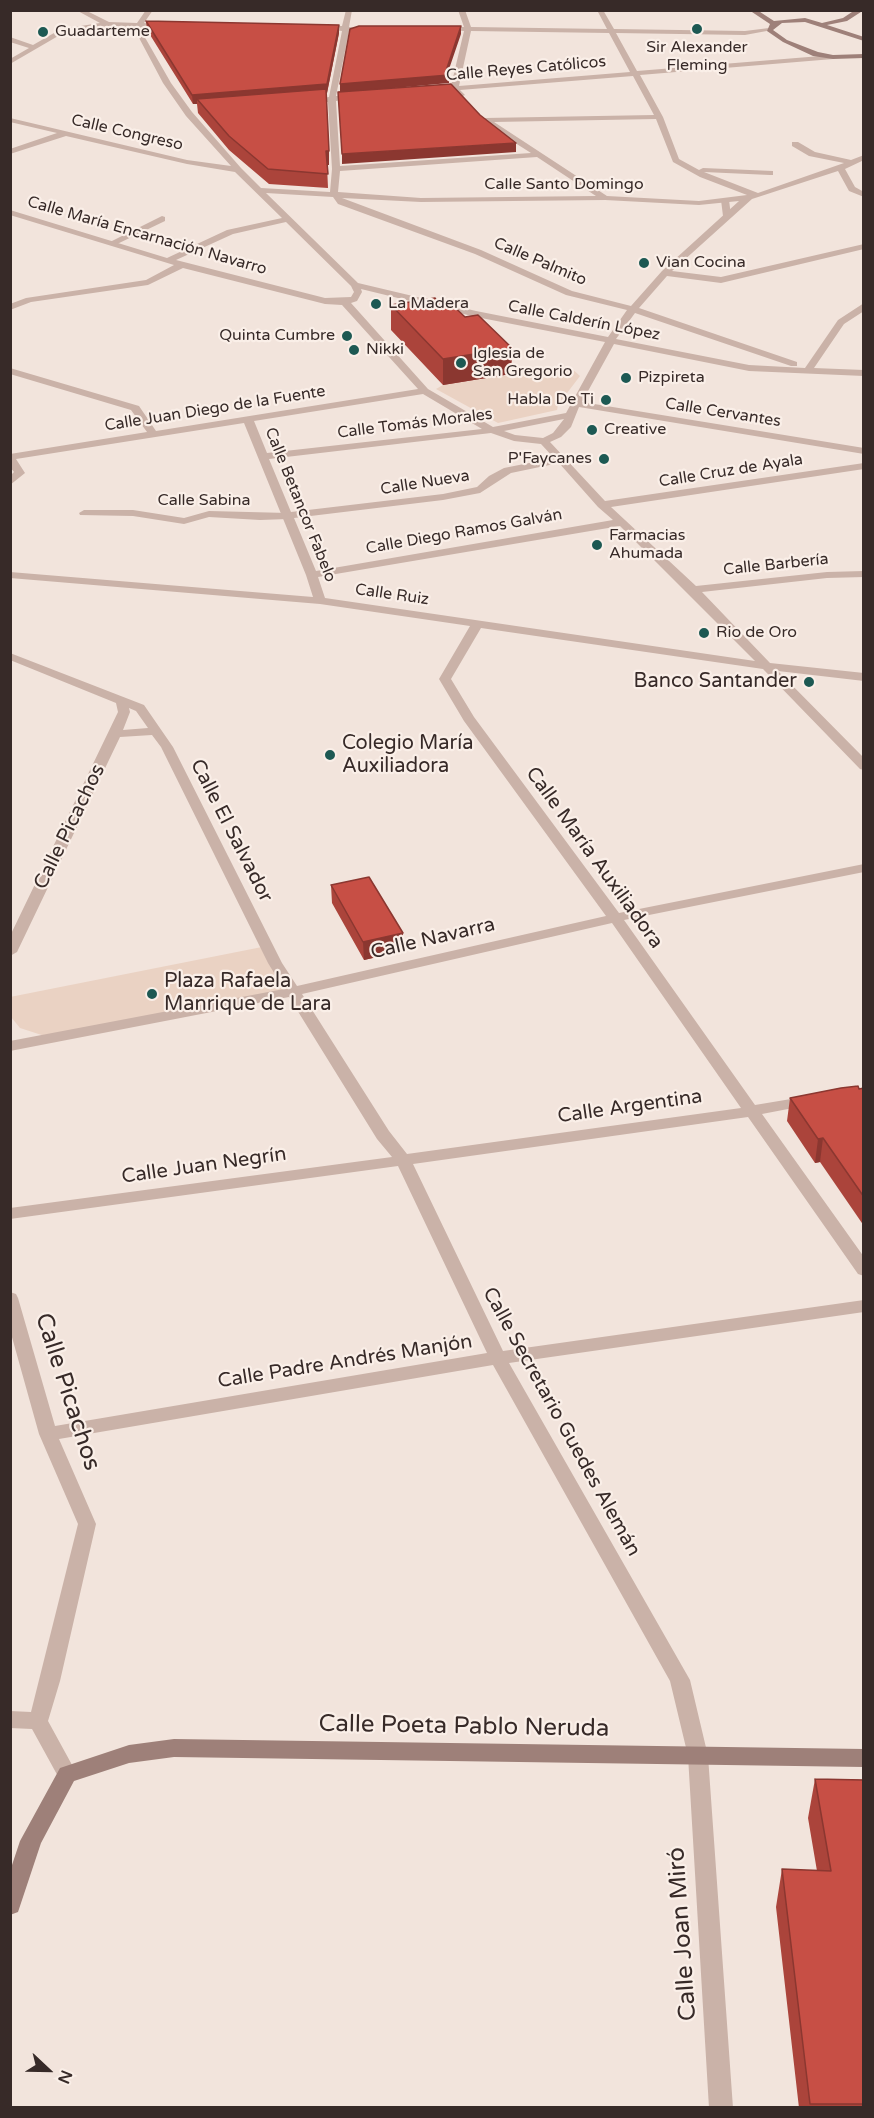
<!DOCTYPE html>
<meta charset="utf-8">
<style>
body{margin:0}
#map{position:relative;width:874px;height:2118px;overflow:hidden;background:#f2e4dc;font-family:"Varela Round",sans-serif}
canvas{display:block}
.frame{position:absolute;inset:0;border:12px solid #372a28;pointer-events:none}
.north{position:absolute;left:18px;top:2040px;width:60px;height:60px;-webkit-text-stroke:4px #faefe8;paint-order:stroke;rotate:112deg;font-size:16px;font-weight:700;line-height:24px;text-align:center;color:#372a28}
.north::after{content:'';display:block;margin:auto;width:21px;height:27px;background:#372a28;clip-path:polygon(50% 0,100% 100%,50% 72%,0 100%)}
</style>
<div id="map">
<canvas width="874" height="2118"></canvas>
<div class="frame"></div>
<div class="north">N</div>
</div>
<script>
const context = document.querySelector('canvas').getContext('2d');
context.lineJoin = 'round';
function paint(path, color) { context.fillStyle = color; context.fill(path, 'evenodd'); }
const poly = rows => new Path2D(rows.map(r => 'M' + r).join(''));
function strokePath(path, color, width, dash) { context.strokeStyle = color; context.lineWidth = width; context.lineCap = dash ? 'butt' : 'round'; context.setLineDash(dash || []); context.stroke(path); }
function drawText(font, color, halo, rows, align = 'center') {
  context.font = font + ' "Varela Round",sans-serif'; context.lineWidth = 4.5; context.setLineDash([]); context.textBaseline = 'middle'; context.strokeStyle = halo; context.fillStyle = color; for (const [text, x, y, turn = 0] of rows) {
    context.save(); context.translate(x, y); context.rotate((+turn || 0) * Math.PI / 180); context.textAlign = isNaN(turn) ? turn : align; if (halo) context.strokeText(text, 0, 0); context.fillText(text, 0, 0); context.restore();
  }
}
paint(poly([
 [569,366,580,376,558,405,557,410,498,423,436,389,443,385],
 [267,946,293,992,54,1039,20,1028,11,1017,10,997]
]), '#ead2c3');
paint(poly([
 [725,198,729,200,731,216,727,219,723,216,721,200,725,198],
 [162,216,165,217,165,221,115,245,108,243,162,216],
 [84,510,133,510,184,518,209,511,288,513,293,516,288,519,260,520,209,517,184,524,133,516,80,515,79,513,84,510]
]), '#cab2a8');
paint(poly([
 [76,10,85,10,109,22,137,23,146,10,153,10,144,23,169,26,166,28,143,27,143,34,171,83,192,112,241,168,261,188,330,192,332,169,328,102,307,103,303,101,329,97,342,31,316,28,319,26,342,26,346,10,352,10,349,27,373,29,370,31,349,31,336,96,357,95,361,97,336,101,340,166,531,153,482,122,481,120,485,118,654,115,633,76,460,90,465,95,461,97,453,91,432,92,432,88,451,86,464,31,439,29,442,27,464,27,458,10,465,10,471,27,607,29,598,12,603,10,614,29,745,31,769,28,772,30,745,35,616,33,637,71,833,55,837,57,833,59,640,75,663,117,679,159,699,170,703,168,773,171,773,175,770,175,704,172,758,193,844,163,809,156,792,146,792,142,798,142,815,152,851,160,864,155,864,160,845,169,855,187,864,192,864,197,849,191,838,171,752,199,672,271,721,277,864,244,864,249,721,283,667,276,639,308,797,362,797,366,791,366,635,313,616,339,749,365,805,368,838,320,864,303,864,311,844,324,814,368,864,370,864,376,749,371,614,344,582,402,864,448,864,454,579,407,571,427,561,437,550,442,605,501,864,463,864,469,611,507,696,586,827,572,864,571,864,577,827,578,702,592,770,663,864,673,864,681,778,671,864,758,864,770,860,769,763,669,481,628,451,679,474,717,619,913,864,864,864,872,624,920,755,1105,809,1096,814,1098,817,1101,814,1104,762,1114,864,1257,864,1276,858,1274,748,1117,413,1164,503,1351,864,1300,864,1312,509,1363,690,1680,708,1756,733,2108,709,2108,688,1756,670,1681,493,1365,59,1439,96,1524,60,1681,48,1721,77,1774,74,1780,67,1783,60,1780,32,1729,10,1728,10,1711,31,1712,78,1524,39,1434,10,1330,10,1292,16,1294,18,1298,55,1426,487,1353,398,1166,10,1219,10,1208,392,1157,377,1139,289,997,10,1051,10,1041,284,989,268,963,161,747,152,735,120,737,17,952,10,956,10,936,118,712,116,703,10,660,10,653,144,705,173,747,282,963,297,986,606,916,464,721,439,679,470,626,320,604,10,578,10,572,313,597,306,575,244,423,16,459,25,473,10,485,10,476,14,472,10,467,10,454,147,432,131,410,10,374,10,368,139,406,156,431,418,389,342,305,325,304,183,268,148,285,31,302,10,310,10,304,26,298,146,280,174,265,10,215,10,210,167,258,227,230,282,218,235,172,187,164,66,136,10,154,10,149,57,133,10,122,10,118,187,160,231,166,186,116,163,83,137,34,137,27,108,26,65,32,10,64,10,59,29,48,10,42,10,37,33,45,61,29,100,23,76,10],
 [471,31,609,33,630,72,459,86,471,31],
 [656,119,673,162,700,177,747,195,699,201,607,196,494,122,656,119],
 [537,157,596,196,421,198,338,192,340,171,537,157],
 [266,193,333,197,338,204,475,254,566,295,627,310,608,337,476,311,358,283,266,193],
 [342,198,421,202,605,200,699,205,739,201,662,271,631,306,572,291,481,250,342,198],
 [286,222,351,286,354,292,351,297,325,298,176,260,233,234,286,222],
 [361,289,476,317,605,342,566,413,493,427,428,389,351,303,357,301,362,292,361,289],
 [423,394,482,429,267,453,254,421,423,394],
 [564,419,553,433,543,438,515,435,504,431,564,419],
 [491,433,514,441,541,444,554,458,504,468,489,476,477,487,443,494,291,512,269,459,491,433],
 [559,463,598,507,613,520,316,571,294,518,443,500,480,493,511,473,559,463],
 [620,526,755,661,325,598,318,577,620,526],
 [129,708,136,711,148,728,123,730,130,712,129,708],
 [612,923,741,1108,407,1154,389,1131,302,994,612,923]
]), '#cab2a8');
paint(poly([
 [749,10,757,10,774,21,805,18,822,23,843,18,855,10,864,10,847,21,827,25,864,37,864,41,805,22,782,23,773,30,787,40,818,52,833,55,864,54,864,58,833,59,813,56,783,42,767,31,770,24,749,10],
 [174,1739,864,1749,864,1767,174,1757,129,1763,74,1781,41,1843,18,1912,10,1915,10,1871,20,1841,60,1768,129,1745,174,1739]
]), '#9e8079');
paint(poly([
 [146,21,339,33,327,93,326,93,329,165,327,165,328,188,269,184,229,150,198,113,197,104,193,104,147,30],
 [439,303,465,317,512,348,511,374,443,385,391,330,391,305],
 [331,885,403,951,364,960,332,903],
 [864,1088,864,1226,820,1162,815,1163,787,1121,790,1098],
 [815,1779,864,1780,864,2108,799,2108,776,1907,782,1869,817,1871,808,1818]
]), '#ab443b');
paint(poly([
 [339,25,339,33,327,93,201,104,197,99,197,104,193,104,192,95],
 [461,26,461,34,447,75,449,75,449,83,340,93,340,84,446,71],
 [516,143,516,152,342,164,342,154],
 [326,151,329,151,329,165,326,165],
 [512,348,511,374,443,385,443,359],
 [403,933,403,951,364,960,363,942],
 [823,1138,820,1162,815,1163,818,1139]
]), '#8b3730');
const building = poly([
 [146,21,339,25,327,84,192,95,146,21],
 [359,26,461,26,446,71,449,75,340,84,350,29,359,26],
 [451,84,480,115,516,143,342,154,338,92,451,84],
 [326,89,329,151,326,151,328,174,268,169,229,136,197,99,326,89],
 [435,298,439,303,448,301,465,317,478,315,512,348,443,359,391,305,435,298],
 [369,877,403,933,363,942,331,885,369,877],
 [858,1086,859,1089,864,1088,864,1197,823,1138,818,1139,790,1098,841,1088,858,1086],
 [815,1779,864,1780,864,2104,810,2104,782,1869,831,1871,815,1779]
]);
paint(building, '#c74f45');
strokePath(building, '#8b3730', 1.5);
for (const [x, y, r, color] of [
 [697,29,6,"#1d5953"],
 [43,32,6,"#1d5953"],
 [644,263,6,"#1d5953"],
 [376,304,6,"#1d5953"],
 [347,336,6,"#1d5953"],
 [354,350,6,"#1d5953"],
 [461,363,6,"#1d5953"],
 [626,378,6,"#1d5953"],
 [606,400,6,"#1d5953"],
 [592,430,6,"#1d5953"],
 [604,459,6,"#1d5953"],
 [597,545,6,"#1d5953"],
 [704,633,6,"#1d5953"],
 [809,682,6,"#1d5953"],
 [330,755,6,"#1d5953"],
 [152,994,6,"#1d5953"]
]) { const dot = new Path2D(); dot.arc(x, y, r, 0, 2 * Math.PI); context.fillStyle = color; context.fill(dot); strokePath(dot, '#faefe8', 2); }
drawText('16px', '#372a28', '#faefe8', [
 ["Guadarteme",55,32],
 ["Sir Alexander",697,48,"center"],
 ["Fleming",697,66,"center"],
 ["Vian Cocina",656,263],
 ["La Madera",388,304],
 ["Quinta Cumbre",335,336,"right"],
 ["Nikki",366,350],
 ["Iglesia de",473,354],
 ["San Gregorio",473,372],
 ["Pizpireta",638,378],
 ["Habla De Ti",594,400,"right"],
 ["Creative",604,430],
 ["P'Faycanes",592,459,"right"],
 ["Farmacias",609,536],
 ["Ahumada",609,554],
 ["Rio de Oro",716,633]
], 'left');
drawText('16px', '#372a28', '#faefe8', [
 ["Calle Reyes Católicos",526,69,-5],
 ["Calle Congreso",127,133,13],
 ["Calle Santo Domingo",564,185],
 ["Calle María Encarnación Navarro",147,236,16],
 ["Calle Palmito",540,262,23],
 ["Calle Calderín López",584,321,11],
 ["Calle Juan Diego de la Fuente",215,409,-9],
 ["Calle Cervantes",723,413,9],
 ["Calle Tomás Morales",415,424,-7],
 ["Calle Cruz de Ayala",731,471,-9],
 ["Calle Nueva",425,483,-9],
 ["Calle Sabina",204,501],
 ["Calle Betancor Fabelo",300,505,68],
 ["Calle Diego Ramos Galván",464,532,-10],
 ["Calle Barbería",776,565,-6],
 ["Calle Ruiz",392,595,8]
]);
drawText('20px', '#372a28', '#faefe8', [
 ["Banco Santander",797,682,"right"],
 ["Colegio María",342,744],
 ["Auxiliadora",342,767],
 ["Plaza Rafaela",164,982],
 ["Manrique de Lara",164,1005]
], 'left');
drawText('20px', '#372a28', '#faefe8', [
 ["Calle Picachos",70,827,-64],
 ["Calle El Salvador",231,831,63],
 ["Calle María Auxiliadora",594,858,54],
 ["Calle Navarra",433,939,-13],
 ["Calle Argentina",630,1107,-8],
 ["Calle Juan Negrín",204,1166,-8],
 ["Calle Padre Andrés Manjón",345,1362,-9],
 ["Calle Secretario Guedes Alemán",561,1422,61]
]);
drawText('24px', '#372a28', '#faefe8', [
 ["Calle Picachos",67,1392,72],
 ["Calle Poeta Pablo Neruda",464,1727,1],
 ["Calle Joan Miró",683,1934,-94]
]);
</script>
